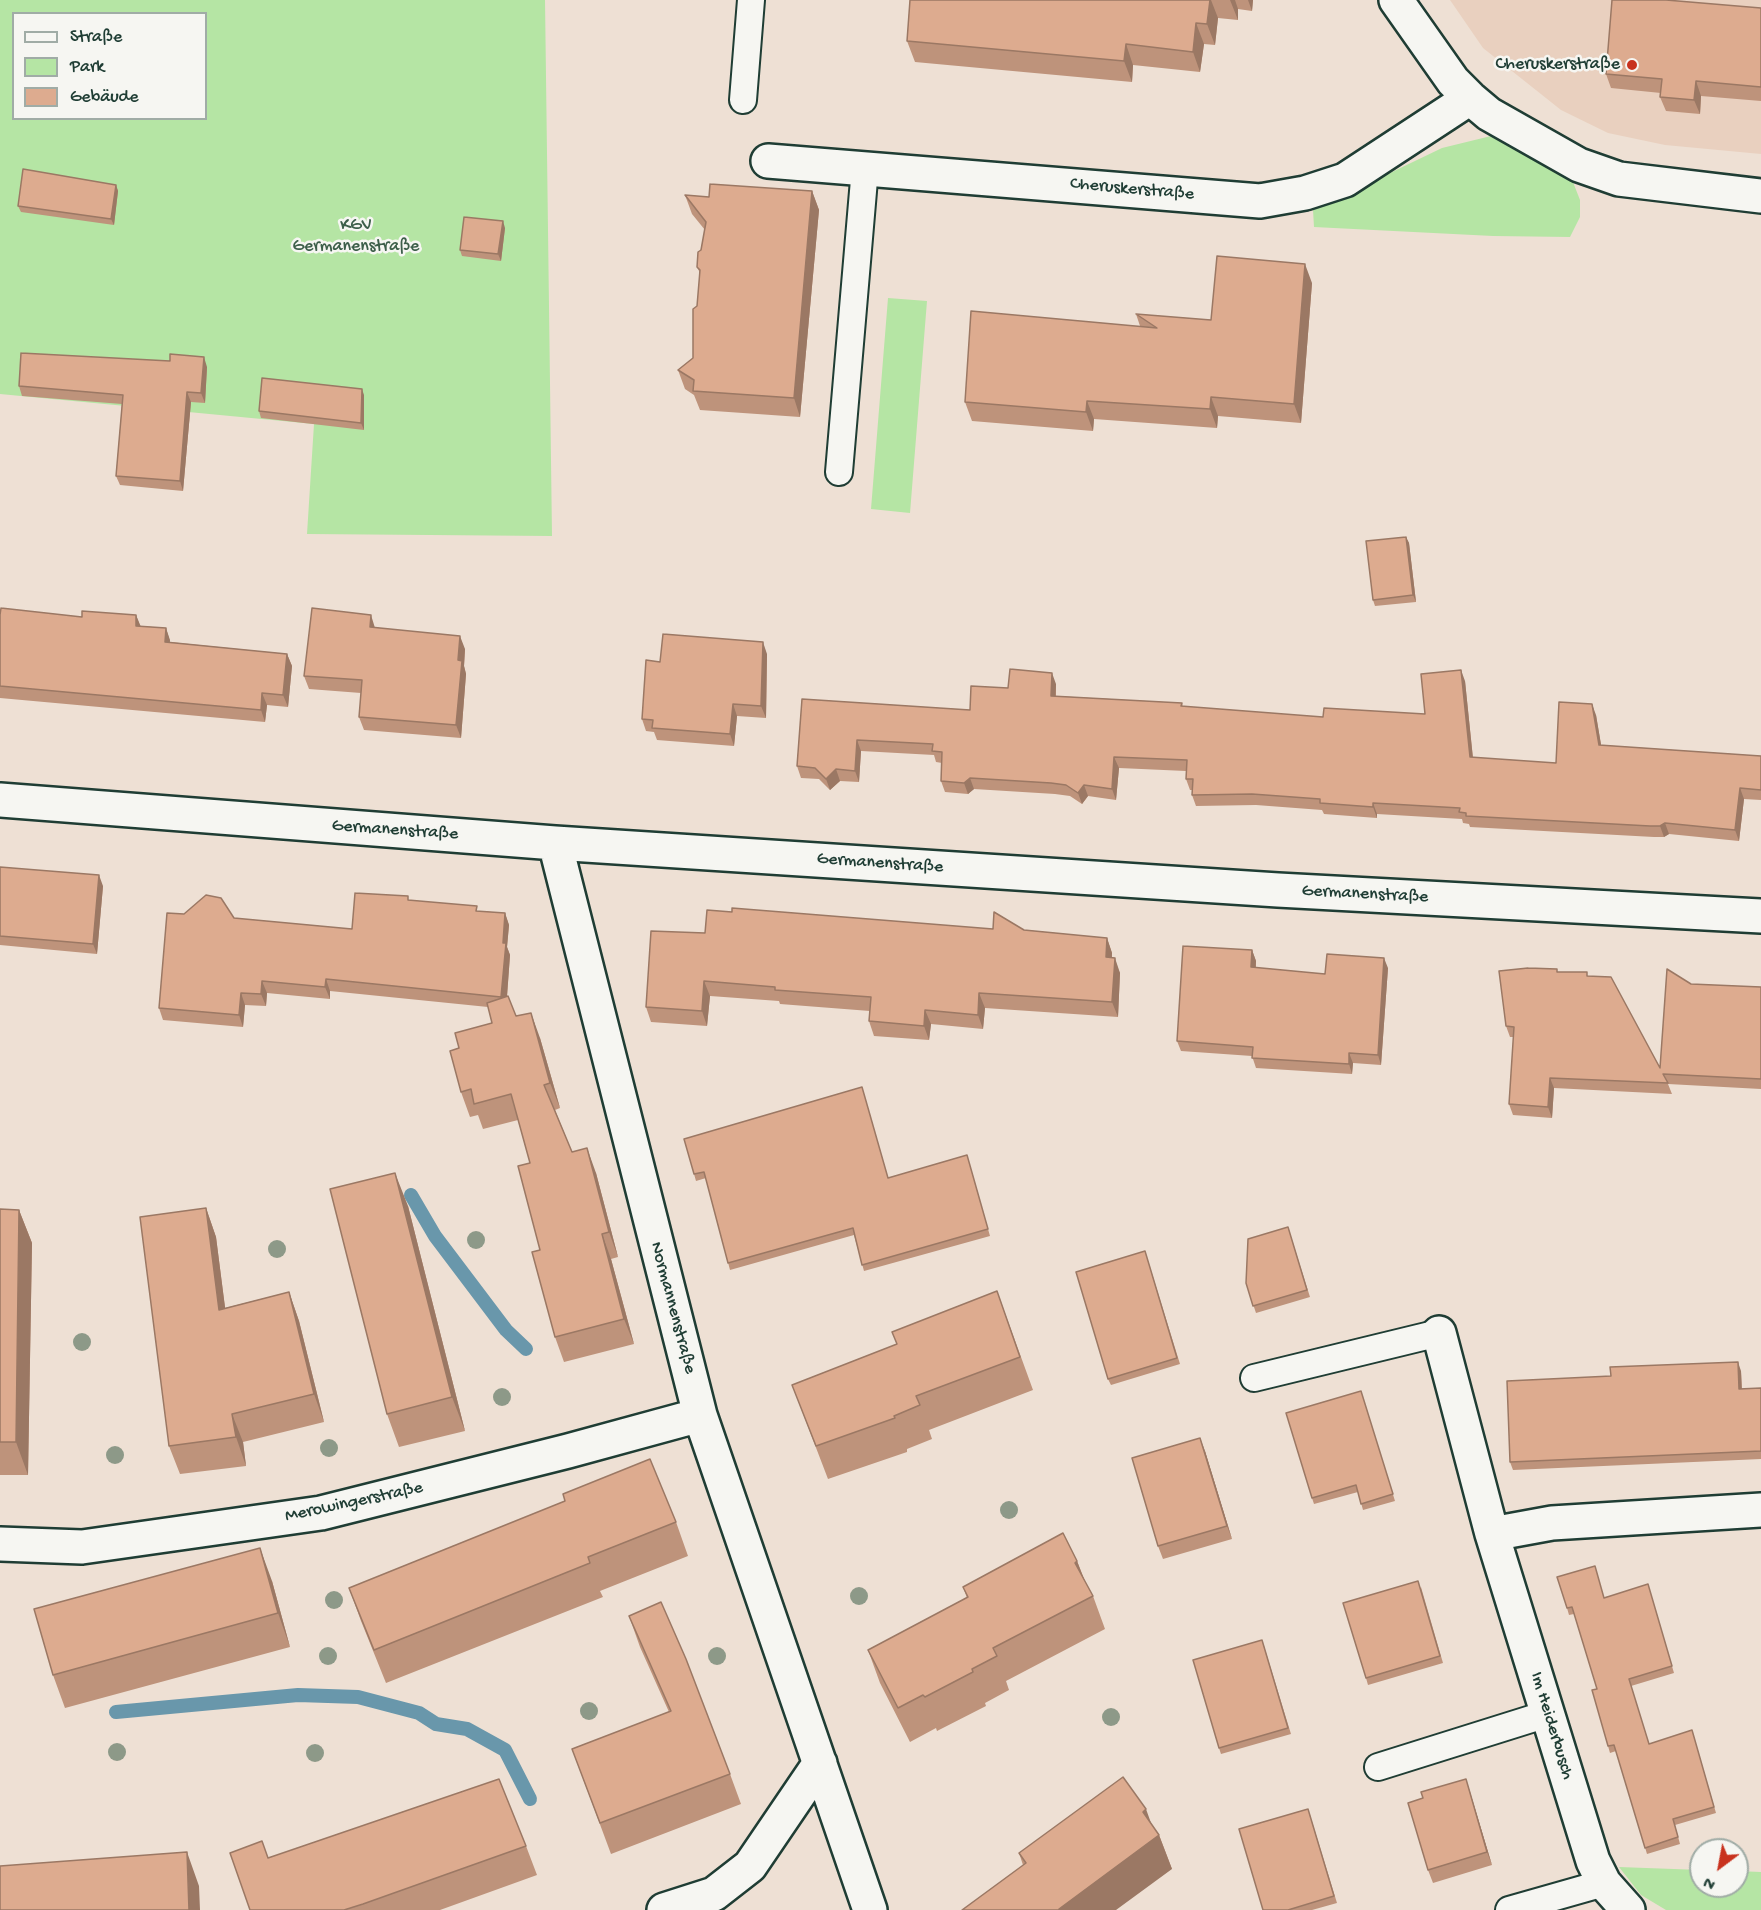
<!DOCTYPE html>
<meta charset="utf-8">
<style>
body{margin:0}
#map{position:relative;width:1761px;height:1910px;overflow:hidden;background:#eee0d4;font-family:"Gochi Hand",sans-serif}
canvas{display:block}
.legend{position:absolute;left:12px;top:12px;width:195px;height:108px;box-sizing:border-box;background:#f6f6f2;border:2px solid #a0aca6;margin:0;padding:8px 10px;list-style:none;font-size:18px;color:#1f3d34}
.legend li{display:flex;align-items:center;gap:12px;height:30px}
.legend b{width:30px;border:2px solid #a0aca6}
.north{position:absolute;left:1689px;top:1838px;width:60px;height:60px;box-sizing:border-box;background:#f6f6f2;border:2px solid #a0aca6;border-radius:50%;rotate:212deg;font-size:16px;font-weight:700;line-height:24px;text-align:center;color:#1f3d34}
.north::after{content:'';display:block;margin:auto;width:21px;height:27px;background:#c8321e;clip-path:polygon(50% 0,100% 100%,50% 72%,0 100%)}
</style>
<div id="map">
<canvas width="1761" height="1910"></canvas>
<ul class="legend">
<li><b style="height:8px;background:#f6f6f2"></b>Straße</li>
<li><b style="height:16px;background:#b5e5a4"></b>Park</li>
<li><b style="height:16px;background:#ddab8f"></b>Gebäude</li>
</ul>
<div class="north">N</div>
</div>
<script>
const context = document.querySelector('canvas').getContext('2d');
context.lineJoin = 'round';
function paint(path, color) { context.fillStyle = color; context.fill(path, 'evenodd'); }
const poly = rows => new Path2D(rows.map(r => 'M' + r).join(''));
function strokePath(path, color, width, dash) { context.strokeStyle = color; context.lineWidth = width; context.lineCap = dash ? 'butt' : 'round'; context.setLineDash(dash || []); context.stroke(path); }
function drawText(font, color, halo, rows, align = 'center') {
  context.font = font + ' "Gochi Hand",sans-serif'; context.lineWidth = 5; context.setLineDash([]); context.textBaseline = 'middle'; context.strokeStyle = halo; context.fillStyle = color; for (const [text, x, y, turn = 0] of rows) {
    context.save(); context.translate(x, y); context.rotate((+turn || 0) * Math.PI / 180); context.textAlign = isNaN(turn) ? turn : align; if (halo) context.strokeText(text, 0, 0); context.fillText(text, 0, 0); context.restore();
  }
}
paint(poly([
 [1450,0,1761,0,1761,154,1665,145,1608,133,1561,110,1483,48]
]), '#e9d0bf');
paint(poly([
 [0,0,545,0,552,536,307,534,314,424,0,394],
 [14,14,206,14,206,118,14,118],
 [1491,136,1536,157,1571,177,1580,200,1580,217,1570,237,1493,236,1314,227,1313,210,1442,148],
 [888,298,927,301,910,513,871,509],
 [1619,1867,1701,1870,1701,1886,1737,1886,1737,1871,1761,1872,1761,1910,1666,1910,1641,1895]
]), '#b5e5a4');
strokePath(poly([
 [411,1195,435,1236,506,1330,526,1349],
 [116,1712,298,1695,358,1697,419,1713,436,1724,467,1729,505,1750,530,1799]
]), '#6997ab', 14);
const lane = poly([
 [743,100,751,0],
 [839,472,865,168],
 [1254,1378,1439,1333],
 [1378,1767,1547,1714],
 [1509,1910,1604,1883]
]);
const street = poly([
 [1396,0,1453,81,1470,98,1489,114,1579,165,1619,179,1761,196],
 [768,161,1260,201,1305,193,1345,180,1470,98],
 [0,800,555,843,1278,890,1761,916],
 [555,843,700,1415,870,1910],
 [1439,1333,1492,1534],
 [0,1544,82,1547,321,1513,568,1451,700,1415],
 [664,1910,714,1894,750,1866,820,1763],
 [1628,1910,1604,1883,1593,1861,1492,1534,1552,1523,1761,1510]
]);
strokePath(lane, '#1f3d34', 30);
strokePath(street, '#1f3d34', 38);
strokePath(lane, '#f6f6f2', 26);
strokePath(street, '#f6f6f2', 33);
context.fillStyle = '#8d9988';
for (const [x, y] of [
 [476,1240],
 [277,1249],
 [82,1342],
 [502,1397],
 [329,1448],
 [115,1455],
 [1009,1510],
 [859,1596],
 [334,1600],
 [328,1656],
 [717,1656],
 [589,1711],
 [1111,1717],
 [117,1752],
 [315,1753]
]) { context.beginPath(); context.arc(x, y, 9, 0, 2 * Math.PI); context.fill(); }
paint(poly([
 [910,0,1253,0,1252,11,1238,9,1238,20,1218,18,1215,45,1204,44,1200,72,1133,65,1132,82,915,62,907,41],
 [1761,8,1761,101,1701,96,1700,114,1666,111,1660,97,1661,93,1611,88,1606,74],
 [116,185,118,191,114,225,21,212,18,206],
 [812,191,819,210,800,417,700,410,694,395,685,389,678,370,693,358,700,273,697,267,705,230,692,214,685,195,709,197],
 [505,228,501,261,462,256,460,250],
 [1312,283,1301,423,1218,416,1217,428,1094,419,1093,431,972,421,965,402,1140,326,1136,314,1211,320],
 [207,367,205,403,191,402,183,491,120,485,116,476,122,404,22,396,19,386],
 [364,395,364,430,261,418,259,411],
 [1406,537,1409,543,1416,602,1375,606,1373,600],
 [0,615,82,617,136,615,140,626,166,628,170,642,287,654,292,666,288,707,267,705,265,722,0,698],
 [375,627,465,649,464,666,466,674,461,738,364,730,359,717,361,693,309,689,304,676],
 [767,654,766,718,737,716,734,746,657,740,654,732,646,731,642,719,660,662],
 [1465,681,1473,758,1556,763,1596,715,1601,745,1761,756,1761,800,1744,799,1739,841,1669,834,1664,837,1654,837,1470,827,1469,824,1463,823,1462,819,1377,814,1377,818,1324,814,1322,810,1256,805,1196,806,1192,795,1192,790,1190,790,1186,779,1186,771,1119,768,1116,800,1088,796,1082,804,1070,796,1055,794,974,789,968,794,945,792,941,781,942,763,936,762,934,755,861,751,859,782,840,781,830,790,819,779,801,778,797,766,802,699,970,710,1008,688,1056,684,1056,696,1182,703,1183,707,1323,717,1425,714],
 [0,867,103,886,97,954,0,945],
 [409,900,478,911,505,913,509,925,507,947,510,955,507,997,516,1016,540,1038,560,1108,555,1110,572,1152,596,1173,618,1257,611,1259,634,1344,564,1362,555,1337,540,1250,530,1163,518,1120,483,1129,478,1115,470,1117,461,1092,459,1048,492,1023,488,1007,330,991,330,999,267,993,266,1006,245,1005,243,1027,163,1020,159,1008,234,918,352,929],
 [993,929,1024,930,1107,938,1112,953,1112,958,1120,973,1118,1017,985,1008,983,1029,931,1024,929,1040,874,1036,869,1021,870,1011,780,1004,779,1001,710,996,707,1026,651,1022,646,1007,705,933],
 [1252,950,1256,961,1256,968,1325,974,1388,968,1381,1065,1353,1063,1352,1074,1256,1068,1252,1056,1181,1051,1177,1041],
 [1558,972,1589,976,1660,1068,1691,984,1761,987,1761,1089,1668,1084,1672,1094,1554,1088,1552,1118,1513,1115,1509,1104,1514,1037,1510,1037,1506,1026],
 [862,1087,888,1178,967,1155,990,1236,864,1271,854,1235,730,1270,706,1178,696,1181,694,1174],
 [408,1206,465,1431,399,1447,387,1414],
 [206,1208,216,1237,225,1308,289,1292,299,1321,324,1422,243,1442,246,1466,180,1474,169,1446],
 [0,1209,19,1210,32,1243,28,1475,0,1475],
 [1288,1227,1310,1297,1256,1313,1246,1283],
 [1145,1251,1180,1364,1111,1385,1108,1379],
 [997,1291,1033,1390,929,1430,932,1439,907,1449,907,1452,828,1479,792,1385,897,1344],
 [1741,1371,1742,1389,1761,1388,1761,1459,1513,1470,1510,1462],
 [1361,1391,1395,1501,1363,1510,1358,1492,1314,1504,1312,1498],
 [1205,1451,1232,1539,1163,1559,1158,1546],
 [676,1522,688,1556,600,1591,603,1597,386,1683,361,1621,349,1588],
 [1077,1561,1085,1581,1093,1596,1105,1629,1006,1681,1009,1690,985,1703,986,1706,937,1731,936,1728,910,1742,880,1683,868,1650,967,1598,963,1587],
 [272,1581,290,1647,65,1708,53,1675],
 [1421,1587,1443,1663,1368,1685,1366,1678],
 [1650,1591,1674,1673,1631,1686,1649,1744,1692,1730,1716,1813,1675,1825,1680,1844,1647,1854,1616,1751,1610,1753,1608,1746,1597,1689,1574,1614,1569,1615,1567,1608,1605,1597],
 [629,1616,730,1774,741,1804,611,1854,572,1749,669,1712,640,1647],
 [1264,1646,1291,1734,1221,1754,1219,1748],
 [1466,1779,1492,1865,1433,1883,1428,1870,1423,1798],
 [1310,1815,1337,1903,1312,1910,1263,1910],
 [1151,1823,1159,1835,1172,1869,1023,1865,1019,1853],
 [526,1846,537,1875,440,1910,250,1910,268,1858]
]), '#be937b');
paint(poly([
 [1210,0,1211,0,1218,18,1215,45,1207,24],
 [1230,0,1235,0,1238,9,1238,20],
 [1248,0,1253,0,1252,11],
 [1196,23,1204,44,1200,72,1193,52],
 [1126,44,1133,65,1132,82,1124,61],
 [1696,81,1701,96,1700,114,1694,100],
 [116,185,118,191,114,225,111,219],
 [812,191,819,210,800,417,794,398],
 [503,221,505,228,501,261,498,254],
 [1305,264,1312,283,1301,423,1294,404],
 [204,357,207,367,205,403,201,393],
 [362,389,364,395,364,430,361,423],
 [187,392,191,402,183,491,180,481],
 [1211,397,1218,416,1217,428,1210,409],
 [1087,401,1094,419,1093,431,1086,412],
 [1406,537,1409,543,1416,602,1413,595],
 [136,615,141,627,136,626],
 [371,615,375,628,370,627],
 [166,628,170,640,169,654,165,642],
 [460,636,465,649,464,666,466,674,461,738,456,725,458,660],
 [763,642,767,654,766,718,761,706],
 [287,654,292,666,288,707,283,695],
 [1461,670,1465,681,1474,769,1470,757],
 [1052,673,1056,684,1055,707,1051,696],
 [262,693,267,705,265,722,261,710],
 [733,704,737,716,734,746,730,734],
 [1592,704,1596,715,1603,756,1599,745],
 [857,740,861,751,859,782,855,771],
 [1114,757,1119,768,1116,800,1112,789],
 [836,769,840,781,830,790,826,779],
 [970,778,974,789,968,794,964,783],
 [1084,785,1088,796,1082,804,1078,793],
 [1740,788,1744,799,1739,841,1735,830],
 [1373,803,1377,814,1377,818,1373,807],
 [1665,823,1669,834,1664,837,1660,826],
 [99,875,103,886,97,954,93,944],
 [505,913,509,925,507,947,510,955,506,1009,501,997,503,943],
 [1107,938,1112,953,1111,972,1106,957],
 [1252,950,1256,961,1255,977,1251,967],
 [1115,958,1120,973,1118,1017,1112,1002],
 [1384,958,1388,968,1381,1065,1378,1055],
 [326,979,330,991,330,999,325,987],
 [262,981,267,993,266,1006,261,994],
 [704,981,710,996,707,1026,702,1011],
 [241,993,245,1005,243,1027,239,1015],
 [979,993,985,1008,983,1029,978,1015],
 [925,1010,931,1024,929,1040,924,1026],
 [531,1013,540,1038,560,1108,550,1083],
 [1349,1053,1353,1063,1352,1074,1349,1064],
 [1550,1078,1554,1088,1552,1118,1548,1107],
 [587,1148,596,1173,618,1257,609,1232],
 [395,1173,408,1206,465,1431,452,1397],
 [206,1208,216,1237,229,1338,219,1310],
 [19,1210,32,1243,28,1475,16,1442],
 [602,1234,611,1259,634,1344,624,1319],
 [289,1292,299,1321,324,1422,314,1394],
 [1738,1362,1741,1371,1742,1397,1739,1389],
 [232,1414,243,1442,246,1466,236,1437],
 [1200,1438,1205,1451,1232,1539,1227,1526],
 [260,1548,272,1581,290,1647,278,1613],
 [1077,1561,1090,1595,1075,1563],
 [1466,1779,1470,1792,1492,1865,1487,1852],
 [1146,1809,1156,1837,1159,1835,1172,1869,1116,1910,1059,1910,1059,1909],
 [187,1852,199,1886,200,1910,189,1910]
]), '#9b7864');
const building = poly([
 [910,0,1210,0,1207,24,1196,23,1193,52,1126,44,1124,61,907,41,910,0],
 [1612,0,1666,0,1761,8,1761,87,1696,81,1694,100,1660,97,1662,79,1606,74,1612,0],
 [23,169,116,185,111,219,18,206,23,169],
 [710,184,812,191,794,398,693,391,694,380,678,370,693,358,693,309,697,306,700,270,697,267,698,252,701,250,706,222,685,195,709,197,710,184],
 [464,217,503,221,498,254,460,250,464,217],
 [1217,256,1305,264,1294,404,1211,397,1210,409,1087,401,1086,412,965,402,971,311,1157,328,1136,314,1211,320,1217,256],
 [21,353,170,361,170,354,204,357,201,393,187,392,180,481,116,476,123,395,19,386,21,353],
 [262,378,362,389,361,423,259,411,262,378],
 [1406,537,1413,595,1373,600,1366,541,1406,537],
 [1,608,82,617,82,611,136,615,136,626,166,628,165,642,287,654,283,695,262,693,261,710,0,686,0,615,1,608],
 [312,608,371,615,370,627,460,636,458,660,462,661,456,725,359,717,362,680,304,676,312,608],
 [663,634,763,642,761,706,733,704,730,734,652,728,653,720,642,719,646,660,660,662,663,634],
 [1010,669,1052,673,1051,696,1182,703,1181,706,1323,717,1324,708,1425,714,1421,674,1461,670,1470,757,1556,763,1559,702,1592,704,1599,745,1761,756,1761,790,1740,788,1735,830,1665,823,1660,826,1650,826,1466,816,1466,813,1459,812,1460,808,1373,803,1373,807,1320,803,1320,799,1252,794,1192,795,1193,779,1186,779,1187,760,1114,757,1112,789,1084,785,1078,793,1066,785,1051,783,970,778,964,783,941,781,942,752,932,751,933,744,857,740,855,771,836,769,826,779,815,768,797,766,802,699,970,710,971,686,1008,688,1010,669],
 [0,867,99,875,93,944,0,936,0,867],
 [355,893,408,896,408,900,477,906,476,911,505,913,503,943,506,943,501,997,326,979,325,987,262,981,261,994,241,993,239,1015,159,1008,167,913,184,914,206,895,221,898,234,918,352,929,355,893],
 [732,908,993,929,994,912,1024,930,1107,938,1106,957,1115,958,1112,1002,979,993,978,1015,925,1010,924,1026,869,1021,871,997,775,990,775,987,704,981,702,1011,646,1007,651,931,705,933,707,910,732,912,732,908],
 [1183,946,1252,950,1251,967,1325,974,1327,954,1384,958,1378,1055,1349,1053,1349,1064,1252,1058,1253,1047,1177,1041,1183,946],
 [1528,968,1557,969,1557,972,1587,972,1587,976,1611,977,1660,1068,1667,969,1691,984,1761,987,1761,1079,1663,1074,1668,1083,1550,1078,1548,1107,1509,1104,1514,1027,1506,1026,1499,971,1528,968],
 [508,996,516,1016,531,1013,550,1083,544,1085,572,1152,587,1148,609,1232,602,1234,624,1319,555,1337,532,1252,540,1250,518,1166,530,1163,511,1094,474,1104,471,1089,461,1092,450,1051,459,1048,455,1033,492,1023,487,1003,508,996],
 [862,1087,888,1178,967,1155,988,1229,862,1265,853,1228,728,1263,704,1172,694,1174,684,1139,862,1087],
 [395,1173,452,1397,387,1414,330,1189,395,1173],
 [206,1208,219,1310,289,1292,314,1394,232,1414,236,1437,169,1446,140,1217,206,1208],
 [0,1209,19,1210,16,1442,0,1442,0,1209],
 [1288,1227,1307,1290,1253,1306,1246,1283,1248,1239,1288,1227],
 [1145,1251,1177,1358,1108,1379,1076,1272,1145,1251],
 [997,1291,1020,1357,916,1396,920,1405,894,1416,895,1418,816,1446,792,1385,897,1344,892,1332,997,1291],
 [1738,1362,1739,1389,1761,1388,1761,1451,1510,1462,1507,1381,1611,1376,1610,1367,1738,1362],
 [1361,1391,1393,1494,1361,1504,1356,1485,1312,1498,1286,1413,1361,1391],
 [1200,1438,1227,1526,1158,1546,1132,1458,1200,1438],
 [650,1459,676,1522,588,1557,590,1563,374,1650,349,1588,565,1501,563,1494,650,1459],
 [1063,1533,1077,1561,1075,1563,1093,1596,993,1648,997,1656,972,1669,973,1672,925,1697,923,1695,898,1708,868,1650,968,1597,963,1587,1063,1533],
 [260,1548,278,1613,53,1675,34,1609,260,1548],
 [1595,1566,1604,1598,1648,1584,1672,1666,1629,1679,1649,1744,1692,1730,1714,1807,1673,1819,1678,1837,1645,1848,1614,1745,1608,1746,1592,1690,1597,1689,1572,1607,1567,1608,1557,1577,1595,1566],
 [1418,1581,1440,1656,1366,1678,1343,1603,1418,1581],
 [661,1602,686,1659,730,1774,600,1823,572,1749,671,1711,629,1616,661,1602],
 [1262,1640,1288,1728,1219,1748,1193,1660,1262,1640],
 [1123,1777,1146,1809,1143,1812,1159,1835,1059,1909,1060,1910,962,1910,1026,1863,1019,1853,1123,1777],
 [499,1779,526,1846,363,1904,344,1910,250,1910,230,1853,262,1841,268,1858,499,1779],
 [1466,1779,1487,1852,1428,1870,1408,1803,1423,1798,1421,1792,1466,1779],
 [1308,1809,1334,1896,1288,1910,1263,1910,1239,1829,1308,1809],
 [187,1852,189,1910,0,1910,0,1866,187,1852]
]);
paint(building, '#ddab8f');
strokePath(building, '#9b7864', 1.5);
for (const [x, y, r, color] of [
 [1632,65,6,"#c8321e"]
]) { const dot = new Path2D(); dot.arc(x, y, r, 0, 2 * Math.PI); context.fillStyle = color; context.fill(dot); strokePath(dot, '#f6f6f2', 2); }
drawText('18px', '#1f3d34', '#f6f6f2', [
 ["Cheruskerstraße",1620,65]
], 'right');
drawText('18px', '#1f3d34', '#f6f6f2', [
 ["Cheruskerstraße",1132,190,5],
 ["Germanenstraße",395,831,4],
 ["Germanenstraße",880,864,4],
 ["Germanenstraße",1365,895,3],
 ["Normannenstraße",672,1308,75],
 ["Merowingerstraße",354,1503,-12],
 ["Im Heiderbusch",1551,1726,73]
]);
drawText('18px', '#3d5f4a', '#f6f6f2', [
 ["KGV",356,226],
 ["Germanenstraße",356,247]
]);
</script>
